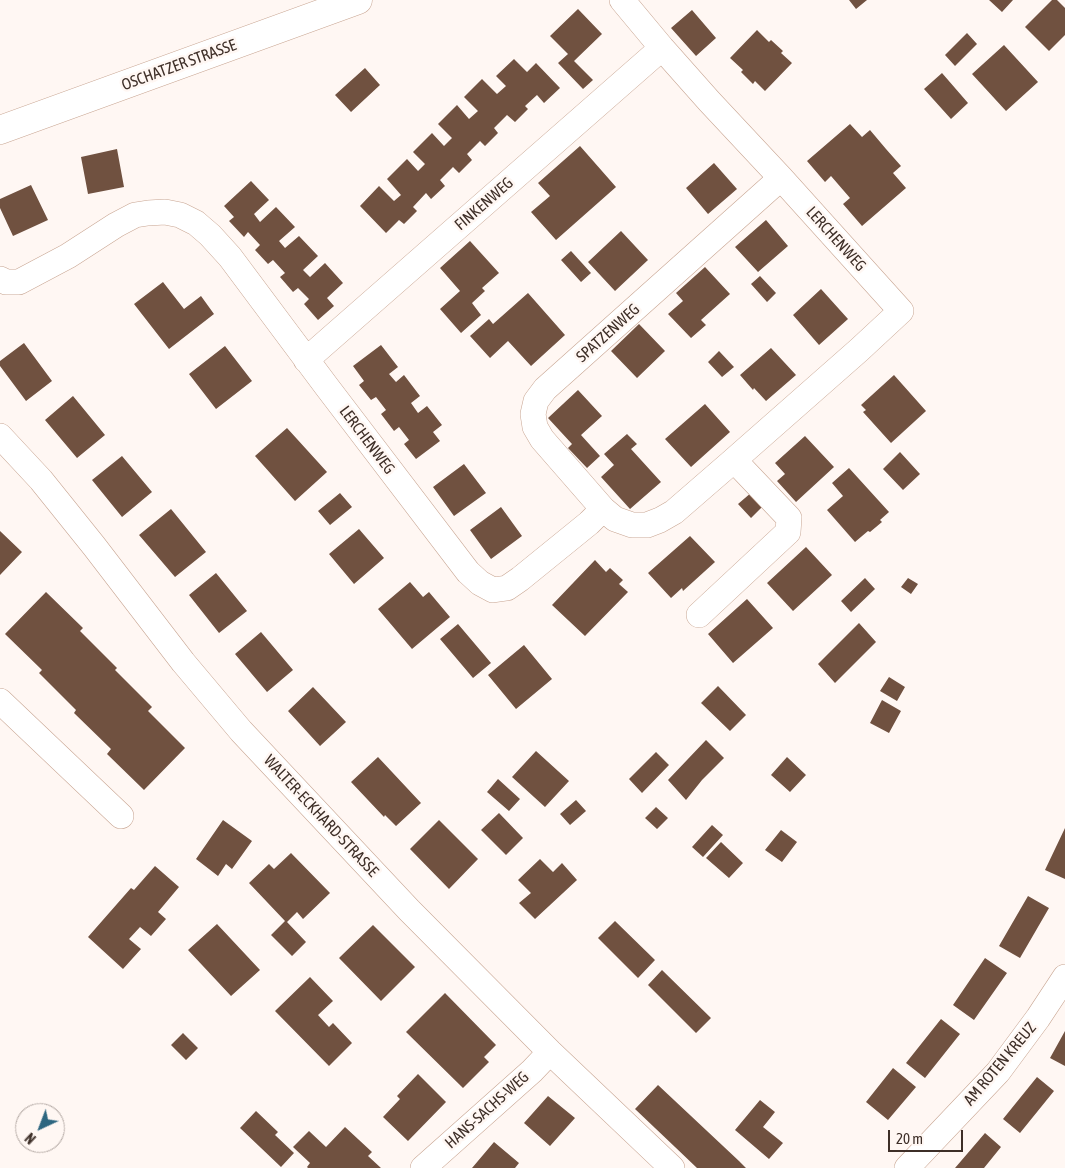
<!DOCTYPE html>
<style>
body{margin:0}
#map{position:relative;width:1065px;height:1168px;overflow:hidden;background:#fff7f3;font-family:"Asap Condensed",sans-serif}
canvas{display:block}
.north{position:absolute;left:15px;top:1103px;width:50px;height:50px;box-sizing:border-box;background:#fff7f3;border:1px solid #b2a7a2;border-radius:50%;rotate:223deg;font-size:14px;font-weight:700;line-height:20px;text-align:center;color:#3e2f28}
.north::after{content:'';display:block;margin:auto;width:18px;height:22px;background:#2d6680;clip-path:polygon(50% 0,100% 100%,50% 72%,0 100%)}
.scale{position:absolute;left:888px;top:1130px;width:75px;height:22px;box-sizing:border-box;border:2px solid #3e2f28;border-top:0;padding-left:6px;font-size:15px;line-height:18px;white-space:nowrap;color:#3e2f28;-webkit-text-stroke:4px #fff7f3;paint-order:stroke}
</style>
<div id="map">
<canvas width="1065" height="1168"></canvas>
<div class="north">N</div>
<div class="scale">20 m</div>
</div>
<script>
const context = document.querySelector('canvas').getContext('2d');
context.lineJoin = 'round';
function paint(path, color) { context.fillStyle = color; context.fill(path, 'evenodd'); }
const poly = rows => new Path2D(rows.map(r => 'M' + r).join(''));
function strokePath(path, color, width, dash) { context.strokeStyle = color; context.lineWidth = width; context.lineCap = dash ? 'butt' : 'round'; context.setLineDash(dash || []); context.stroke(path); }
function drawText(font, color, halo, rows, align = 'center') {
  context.font = font + ' "Asap Condensed",sans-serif'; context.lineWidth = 5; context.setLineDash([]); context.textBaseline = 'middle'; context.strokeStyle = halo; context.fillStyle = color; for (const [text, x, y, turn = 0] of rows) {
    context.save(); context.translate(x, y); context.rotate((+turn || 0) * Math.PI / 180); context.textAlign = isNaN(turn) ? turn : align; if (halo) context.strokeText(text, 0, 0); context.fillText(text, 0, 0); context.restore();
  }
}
paint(poly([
 [849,0,867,0,856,9],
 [989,0,1013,0,1002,12],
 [1052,0,1057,0,1065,8,1065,35,1049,51,1025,27],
 [578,9,602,34,574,61,593,80,583,89,558,63,568,54,550,36],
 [692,10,716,38,696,56,671,28],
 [757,30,769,42,771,40,783,51,781,53,792,63,765,91,755,81,753,84,741,72,743,70,730,58],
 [967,33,977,44,955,66,945,55],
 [1004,45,1038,82,1006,111,972,74],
 [514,59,527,72,536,63,560,88,544,103,537,95,525,106,528,109,515,122,507,115,494,128,498,133,485,146,480,141,467,154,472,160,459,173,453,167,440,180,445,186,431,199,426,193,413,207,417,211,404,224,399,220,386,233,360,206,379,186,394,201,401,195,387,179,407,159,418,171,425,164,413,152,432,133,444,146,452,138,438,124,457,105,469,119,478,111,464,97,482,79,497,94,506,86,496,76],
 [365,68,380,85,351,112,335,95],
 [942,73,968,103,951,119,924,89],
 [850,124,862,137,870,130,886,149,901,166,893,173,906,188,862,226,843,204,850,198,831,176,825,182,807,161],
 [580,146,616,187,556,240,531,212,550,196,538,183],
 [117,149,124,187,88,194,81,157],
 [714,163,737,189,708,214,686,188],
 [251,181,269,200,254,214,260,222,276,207,295,227,279,241,285,248,299,236,318,256,303,270,310,277,325,263,343,283,327,298,334,306,318,320,304,304,309,299,298,288,293,292,280,277,285,273,273,260,268,264,255,250,260,245,248,232,244,237,229,221,234,217,224,206],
 [31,185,48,220,13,236,0,208,0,199],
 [766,220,788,246,758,272,735,247],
 [621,231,648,260,615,291,588,262],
 [470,241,499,273,482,288,485,291,472,303,481,315,461,333,440,309,460,291,440,268],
 [571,251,591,273,581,282,561,260],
 [705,267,730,294,701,320,706,325,691,338,668,314,683,301,676,293],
 [760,276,776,293,767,302,751,284],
 [163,282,184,309,201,296,214,314,169,349,134,304],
 [821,289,848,319,819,345,793,315],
 [528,293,565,335,531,366,508,341,490,358,470,336,489,319,493,324],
 [639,324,665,351,637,378,611,351],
 [24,343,52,381,26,401,0,366,0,361],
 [381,345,398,367,389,374,396,382,404,375,420,396,411,403,418,413,427,406,442,425,433,432,440,441,416,459,404,444,409,440,399,427,394,431,381,414,386,410,376,397,371,400,359,385,364,381,353,366],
 [225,346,252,381,216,409,189,374],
 [771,348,796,375,766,401,754,388,753,390,740,375],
 [719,351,734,367,722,377,708,362],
 [894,375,926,411,891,443,863,412,866,410,861,405],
 [578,390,602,416,581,435,600,456,587,468,568,448,572,444,548,418],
 [73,396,105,435,77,458,45,420],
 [705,404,730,432,691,467,665,439],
 [287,428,327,472,295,501,255,456],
 [627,434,637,444,631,449,661,482,630,509,601,477,614,465,604,454],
 [805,436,834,467,796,502,777,481,785,474,775,463],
 [900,452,920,474,903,490,883,469],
 [122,456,152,492,122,517,92,480],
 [464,464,486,493,454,516,433,487],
 [849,468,889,512,880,520,882,522,870,532,868,531,855,542,827,510,843,496,832,483],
 [752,492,764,505,751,518,738,504],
 [340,493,352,507,330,525,318,511],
 [501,507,522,536,491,559,470,530],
 [171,509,206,552,175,577,139,535],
 [359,529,384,558,354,584,329,554],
 [0,531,22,552,0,575],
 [690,536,715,562,683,591,682,588,671,598,648,573],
 [806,547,832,575,793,611,767,583],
 [595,560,606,572,610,568,623,580,619,584,628,592,585,636,552,605],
 [216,573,247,611,219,633,189,595],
 [865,578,875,589,851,612,841,601],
 [908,578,918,584,911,594,901,587],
 [410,582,423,597,429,592,450,617,412,649,378,609],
 [46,592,83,628,80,631,117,668,115,670,152,707,148,711,185,748,144,790,107,754,111,749,74,713,76,710,39,673,42,670,5,634],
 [747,599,773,628,733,663,708,634],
 [859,623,876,642,835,683,818,664],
 [458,624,491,663,473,678,440,639],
 [261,632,293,670,267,692,235,654],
 [524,645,552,679,516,709,488,675],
 [889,677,905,687,897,701,880,691],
 [718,686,746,715,730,731,701,703],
 [313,687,346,722,320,746,288,711],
 [882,700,901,711,889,733,870,723],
 [706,740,724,758,702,780,686,800,668,780],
 [536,751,569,781,545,807,512,777],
 [656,752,669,765,642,793,629,779],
 [378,757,421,803,396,826,385,815,384,817,351,782],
 [787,757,806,775,790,792,771,775],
 [498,779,520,799,509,811,487,792],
 [576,800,586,811,570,825,560,814],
 [656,807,668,818,657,829,645,818],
 [499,813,523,838,506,855,481,830],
 [223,820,252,841,232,869,226,864,218,876,196,859],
 [439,820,478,859,449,889,410,849],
 [712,825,723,835,703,857,692,847],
 [1065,828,1065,879,1045,870],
 [781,830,797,842,782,862,765,850],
 [721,842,743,863,729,878,706,858],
 [291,853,330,893,303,919,297,912,287,922,306,942,292,956,271,935,285,921,249,883,269,864,274,869],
 [540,859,553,872,562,863,577,880,535,919,519,903,531,893,518,880],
 [155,866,179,887,158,912,166,919,151,936,140,927,129,939,141,949,123,969,88,937,131,888,134,890],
 [1028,896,1049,908,1020,958,999,946],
 [615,921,655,960,638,978,598,938],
 [217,924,260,970,231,996,188,950],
 [373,925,415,967,381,1001,339,958],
 [985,958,1007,973,974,1020,953,1005],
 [662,970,711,1018,696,1033,648,985],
 [310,977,333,1001,318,1015,329,1027,333,1023,352,1043,329,1066,275,1011],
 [445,993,496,1045,484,1057,489,1062,463,1088,406,1032],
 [941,1019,960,1034,925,1078,906,1063],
 [1065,1031,1065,1066,1050,1058],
 [183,1033,198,1048,186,1060,171,1045],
 [893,1068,916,1087,888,1120,866,1102],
 [418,1074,446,1102,408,1141,383,1117,400,1099,397,1096],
 [1037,1077,1054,1091,1020,1133,1003,1119],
 [658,1085,739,1161,746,1168,697,1168,675,1147,635,1109],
 [548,1096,575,1118,550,1146,524,1123],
 [760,1100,775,1112,763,1127,783,1143,769,1159,735,1130],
 [256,1111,278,1132,275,1135,294,1153,281,1167,240,1128],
 [345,1127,372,1152,368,1156,381,1168,308,1168,307,1167,310,1163,293,1147,309,1131,326,1147],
 [985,1133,1001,1147,984,1168,955,1168],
 [494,1142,519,1163,515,1168,472,1168]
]), '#705140');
const minor = poly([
 [622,0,662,48,709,101,781,178,901,311,859,350,734,460],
 [0,279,6,282,19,282,68,256,116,225,135,215,148,213,165,212,180,215,196,223,210,235,230,257,327,387,468,572,480,583,493,590,507,588,520,579,589,523,603,509,615,519,632,525,647,525,660,520,674,512,734,460,789,518,788,532,699,615],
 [306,360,662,48],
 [0,436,41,480,94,546,183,662,241,731,409,910,550,1052,672,1168],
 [603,509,542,439,535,427,533,414,536,401,545,389,781,178],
 [0,701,121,816],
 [423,1168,532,1071,550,1052],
 [907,1168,998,1072,1038,1018,1065,977]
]);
const major = poly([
 [0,130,358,0]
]);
strokePath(minor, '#c8a592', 26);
strokePath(major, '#c8a592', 29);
strokePath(minor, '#fff', 25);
strokePath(major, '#fff', 28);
drawText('16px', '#3e2f28', '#fff7f3', [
 ["OSCHATZER STRASSE",179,65,-20],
 ["FINKENWEG",484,204,-41],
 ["LERCHENWEG",836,239,48],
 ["SPATZENWEG",608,333,-42],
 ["LERCHENWEG",367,440,53],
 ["WALTER-ECKHARD-STRASSE",321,816,47],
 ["AM ROTEN KREUZ",1000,1064,-50],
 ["HANS-SACHS-WEG",487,1110,-42]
]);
</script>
